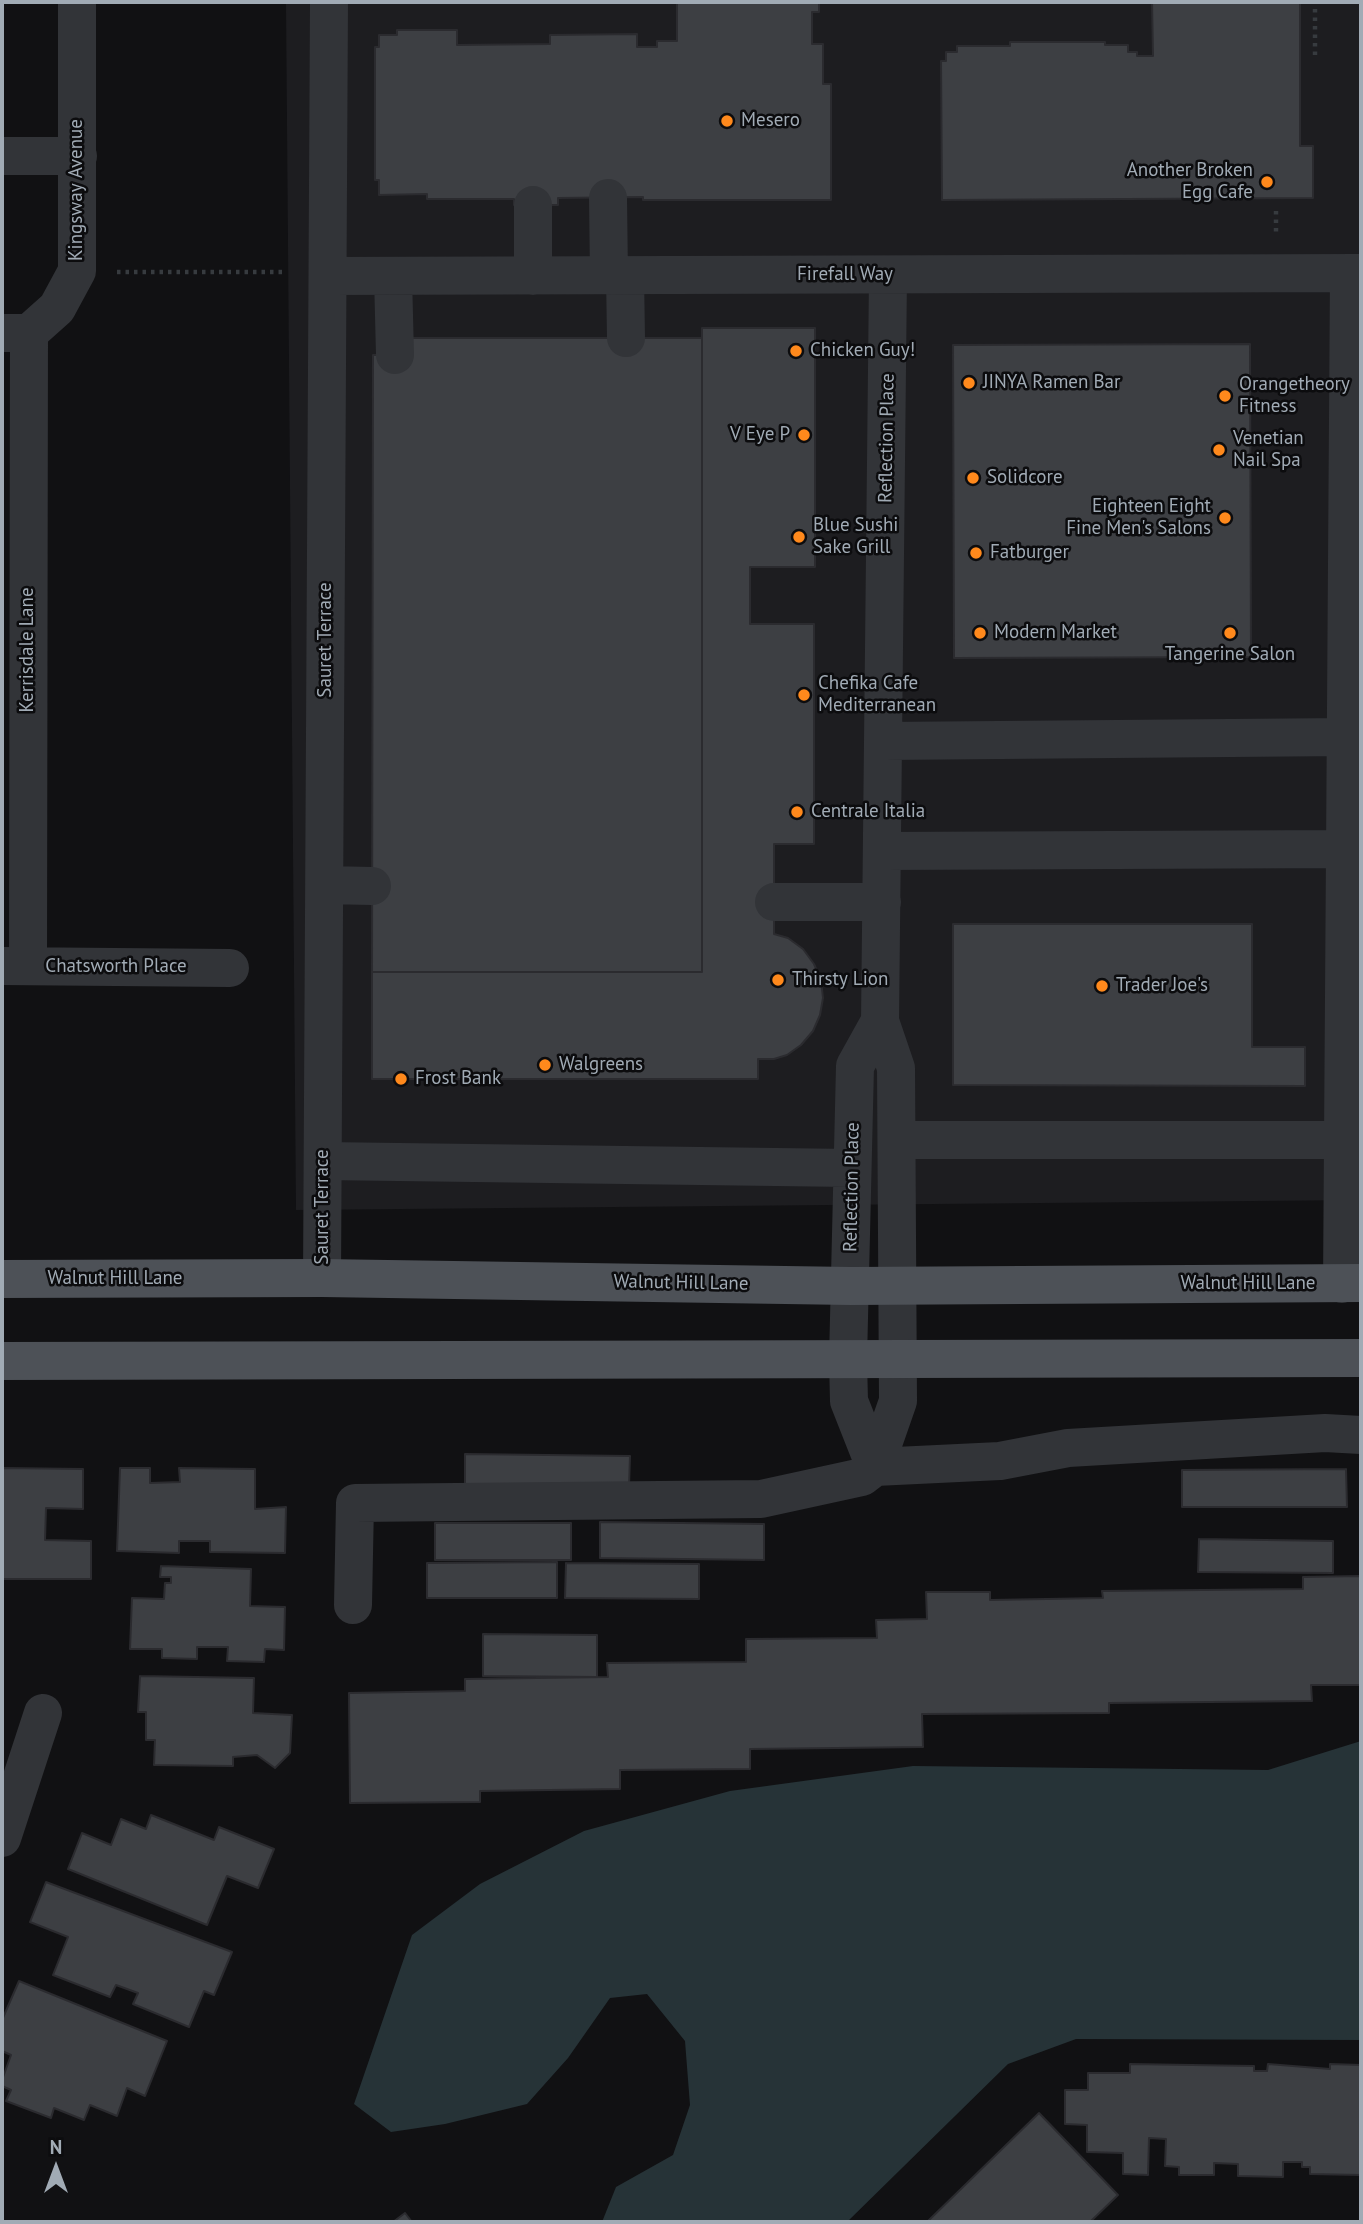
<!DOCTYPE html>
<style>
body{margin:0}
#map{position:relative;width:1363px;height:2224px;overflow:hidden;background:#111113;font-family:"PT Sans",sans-serif}
canvas{display:block}
.frame{position:absolute;inset:0;border:4px solid #a1abb5;pointer-events:none}
.north{position:absolute;left:21px;top:2133px;width:70px;height:70px;-webkit-text-stroke:5px #0c0c0e;paint-order:stroke;rotate:0deg;font-size:19px;font-weight:700;line-height:28px;text-align:center;color:#a1abb5}
.north::after{content:'';display:block;margin:auto;width:24px;height:32px;background:#a1abb5;clip-path:polygon(50% 0,100% 100%,50% 72%,0 100%)}
</style>
<div id="map">
<canvas width="1363" height="2224"></canvas>
<div class="frame"></div>
<div class="north">N</div>
</div>
<script>
const context = document.querySelector('canvas').getContext('2d');
context.lineJoin = 'round';
function paint(path, color) { context.fillStyle = color; context.fill(path, 'evenodd'); }
const poly = rows => new Path2D(rows.map(r => 'M' + r).join(''));
function strokePath(path, color, width, dash) { context.strokeStyle = color; context.lineWidth = width; context.lineCap = dash ? 'butt' : 'round'; context.setLineDash(dash || []); context.stroke(path); }
function drawText(font, color, halo, rows, align = 'center') {
  context.font = font + ' "PT Sans",sans-serif'; context.lineWidth = 5; context.setLineDash([]); context.textBaseline = 'middle'; context.strokeStyle = halo; context.fillStyle = color; for (const [text, x, y, turn = 0] of rows) {
    context.save(); context.translate(x, y); context.rotate((+turn || 0) * Math.PI / 180); context.textAlign = isNaN(turn) ? turn : align; if (halo) context.strokeText(text, 0, 0); context.fillText(text, 0, 0); context.restore();
  }
}
paint(poly([
 [286,2,1361,2,1361,1200,296,1210]
]), '#1d1d20');
paint(poly([
 [1361,1741,1361,2040,1076,2039,1008,2064,847,2222,602,2222,616,2187,673,2155,690,2105,685,2041,647,1994,610,1998,568,2058,527,2104,445,2124,391,2132,354,2104,412,1935,480,1884,584,1831,730,1791,913,1766,1268,1770]
]), '#263337');
const building = poly([
 [677,2,819,2,819,12,812,12,812,44,823,44,823,84,831,84,831,200,643,200,643,197,558,198,558,205,514,205,514,199,427,199,427,194,379,195,379,180,375,180,375,47,379,47,379,35,397,35,397,30,457,30,457,45,550,44,550,35,637,34,637,47,657,47,657,41,677,41,677,2],
 [1152,2,1300,2,1300,146,1313,146,1313,198,942,200,941,61,946,61,946,52,957,52,957,46,1010,46,1010,42,1105,42,1105,45,1128,45,1128,52,1137,52,1137,56,1153,56,1152,2],
 [702,328,815,328,815,567,750,567,750,624,814,624,814,844,774,844,774,934,788,938,803,949,814,964,821,980,823,998,820,1015,813,1031,801,1045,787,1055,774,1059,758,1059,758,1079,372,1079,372,972,702,972,702,328],
 [406,338,702,338,702,972,372,972,373,355,405,355,406,338],
 [1250,344,1251,657,954,658,953,345,1250,344],
 [953,924,1252,924,1252,1047,1305,1047,1305,1086,953,1085,953,924],
 [465,1454,630,1456,629,1487,465,1485,465,1454],
 [2,1468,83,1469,83,1509,46,1508,45,1540,91,1541,91,1579,2,1579,2,1468],
 [120,1468,150,1468,150,1483,180,1482,179,1468,255,1469,255,1509,286,1507,285,1553,210,1552,210,1541,179,1541,179,1553,117,1551,120,1468],
 [1346,1469,1347,1507,1182,1507,1182,1470,1346,1469],
 [600,1522,764,1524,764,1560,600,1558,600,1522],
 [435,1523,571,1523,571,1560,435,1560,435,1523],
 [1199,1539,1333,1541,1333,1573,1198,1572,1199,1539],
 [557,1562,557,1598,427,1598,427,1563,557,1562],
 [566,1563,699,1564,699,1599,565,1598,566,1563],
 [161,1566,251,1569,250,1606,285,1607,284,1650,265,1649,264,1662,227,1661,228,1647,197,1647,197,1659,162,1658,162,1649,130,1649,132,1598,164,1599,165,1583,171,1583,171,1577,160,1577,161,1566],
 [1361,1576,1361,1685,1311,1685,1312,1701,1109,1703,1109,1713,922,1714,923,1747,750,1749,750,1769,620,1770,620,1789,480,1791,480,1802,350,1803,349,1693,465,1691,465,1679,608,1677,607,1663,746,1662,746,1639,877,1638,876,1620,927,1619,926,1592,990,1592,990,1600,1103,1598,1102,1591,1303,1589,1303,1577,1361,1576],
 [483,1634,597,1635,597,1677,483,1676,483,1634],
 [140,1676,254,1678,253,1713,292,1715,290,1753,275,1768,257,1755,233,1757,233,1766,154,1765,155,1740,146,1740,146,1712,138,1712,140,1676],
 [151,1815,214,1840,219,1827,274,1849,258,1888,227,1876,207,1925,68,1869,82,1833,111,1845,121,1819,146,1829,151,1815],
 [46,1882,232,1952,214,1995,204,1991,189,2027,133,2004,138,1993,116,1985,110,1997,53,1975,68,1937,30,1922,46,1882],
 [19,1981,167,2041,145,2096,127,2088,117,2116,90,2105,84,2120,54,2108,51,2118,6,2101,11,2090,2,2086,2,2080,11,2055,2,2051,2,2020,19,1981],
 [1130,2064,1254,2066,1254,2071,1267,2071,1268,2064,1330,2069,1330,2064,1361,2065,1361,2175,1310,2174,1310,2167,1302,2167,1302,2162,1283,2162,1283,2177,1238,2176,1238,2164,1214,2163,1214,2175,1179,2175,1179,2167,1165,2166,1166,2139,1149,2138,1148,2175,1123,2174,1123,2153,1087,2152,1087,2125,1065,2124,1065,2090,1088,2090,1088,2073,1130,2073,1130,2064],
 [1039,2113,1118,2195,1090,2222,927,2222,1039,2113],
 [405,2213,412,2222,393,2222,405,2213]
]);
paint(building, '#3d3f43');
strokePath(building, '#2b2b2f', 2);
strokePath(poly([
 [1315,55,1315,2],
 [1276,211,1276,234],
 [117,272,286,272]
]), '#373b3f', 4.5, [3.5, 5]);
strokePath(poly([
 [2,156,78,156],
 [608,198,609,275],
 [533,205,533,276],
 [625,275,626,338],
 [328,276,1361,273],
 [393,276,395,355],
 [4,333,29,333,57,308,77,271,77,2],
 [884,741,1346,737],
 [883,851,1345,849],
 [325,885,372,886],
 [774,902,882,902],
 [2,966,230,968],
 [28,966,29,333],
 [897,1140,1344,1140],
 [323,1161,851,1168],
 [322,1278,329,2],
 [1342,1284,1349,273],
 [875,1467,898,1401,896,1068,880,1021,888,275],
 [875,1467,849,1401,848,1360,855,1066,880,1021],
 [353,1605,355,1503,761,1499,862,1477,875,1467,1000,1461,1068,1448,1325,1433,1361,1435],
 [2,1838,43,1713]
]), '#323438', 38);
strokePath(poly([
 [2,1279,322,1278,851,1286,1361,1283],
 [2,1361,1361,1358]
]), '#4d5157', 38);
for (const [x, y, r, color] of [
 [727,121,7,"#ff891c"],
 [1267,182,7,"#ff891c"],
 [796,351,7,"#ff891c"],
 [969,383,7,"#ff891c"],
 [1225,396,7,"#ff891c"],
 [804,435,7,"#ff891c"],
 [1219,450,7,"#ff891c"],
 [973,478,7,"#ff891c"],
 [1225,518,7,"#ff891c"],
 [799,537,7,"#ff891c"],
 [976,553,7,"#ff891c"],
 [980,633,7,"#ff891c"],
 [1230,633,7,"#ff891c"],
 [804,695,7,"#ff891c"],
 [797,812,7,"#ff891c"],
 [778,980,7,"#ff891c"],
 [1102,986,7,"#ff891c"],
 [545,1065,7,"#ff891c"],
 [401,1079,7,"#ff891c"]
]) { const dot = new Path2D(); dot.arc(x, y, r, 0, 2 * Math.PI); context.fillStyle = color; context.fill(dot); strokePath(dot, '#0c0c0e', 2.5); }
drawText('19px', '#a1abb5', '#0c0c0e', [
 ["Mesero",741,121],
 ["Another Broken",1253,171,"right"],
 ["Egg Cafe",1253,193,"right"],
 ["Chicken Guy!",810,351],
 ["JINYA Ramen Bar",983,383],
 ["Orangetheory",1239,385],
 ["Fitness",1239,407],
 ["V Eye P",790,435,"right"],
 ["Venetian",1233,439],
 ["Nail Spa",1233,461],
 ["Solidcore",987,478],
 ["Eighteen Eight",1211,507,"right"],
 ["Fine Men's Salons",1211,529,"right"],
 ["Blue Sushi",813,526],
 ["Sake Grill",813,548],
 ["Fatburger",990,553],
 ["Modern Market",994,633],
 ["Tangerine Salon",1230,655,"center"],
 ["Chefika Cafe",818,684],
 ["Mediterranean",818,706],
 ["Centrale Italia",811,812],
 ["Thirsty Lion",792,980],
 ["Trader Joe's",1116,986],
 ["Walgreens",559,1065],
 ["Frost Bank",415,1079]
], 'left');
drawText('19px', '#a1abb5', '#0c0c0e', [
 ["Kingsway Avenue",77,190,-90],
 ["Firefall Way",845,275],
 ["Reflection Place",887,438,-89],
 ["Sauret Terrace",326,640,-90],
 ["Kerrisdale Lane",28,650,-90],
 ["Chatsworth Place",116,967],
 ["Reflection Place",852,1187,-89],
 ["Sauret Terrace",323,1207,-90],
 ["Walnut Hill Lane",115,1279],
 ["Walnut Hill Lane",681,1283,1],
 ["Walnut Hill Lane",1248,1284]
]);
</script>
